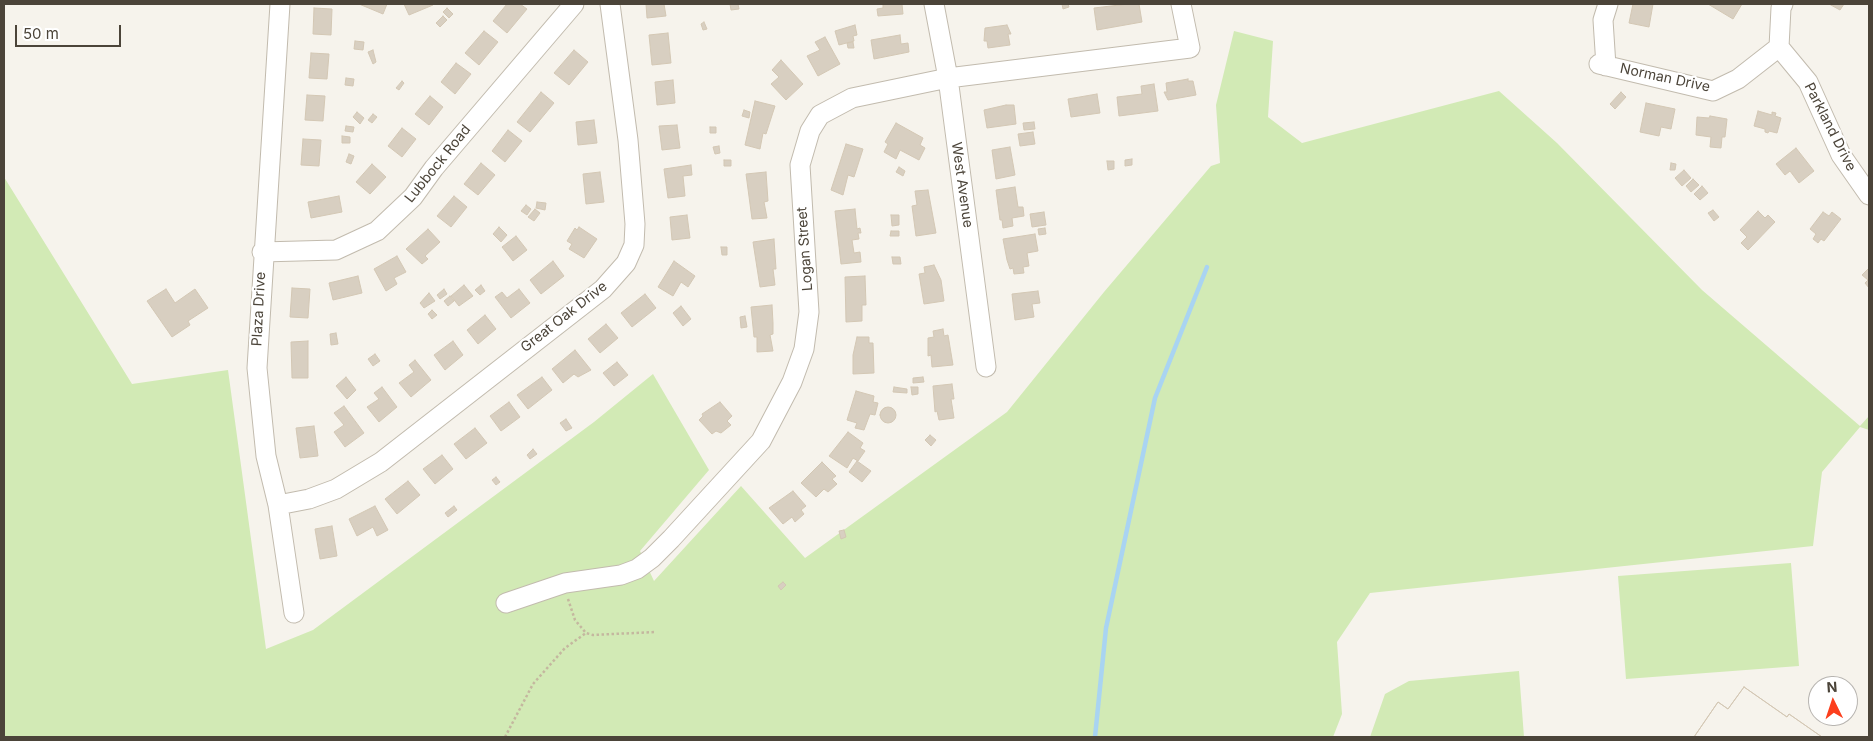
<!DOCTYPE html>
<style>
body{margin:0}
#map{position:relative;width:1873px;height:741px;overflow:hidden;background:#f6f3ec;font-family:Inter,sans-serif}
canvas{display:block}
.frame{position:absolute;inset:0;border:5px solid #4b4439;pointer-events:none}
.north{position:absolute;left:1808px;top:676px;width:50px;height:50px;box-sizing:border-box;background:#fff;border:1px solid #b7b4b0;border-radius:50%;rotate:356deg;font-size:14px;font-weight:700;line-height:20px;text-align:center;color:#4b4439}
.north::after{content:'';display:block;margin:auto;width:18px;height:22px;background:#fc3f1d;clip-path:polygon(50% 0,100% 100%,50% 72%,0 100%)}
.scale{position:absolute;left:15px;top:25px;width:106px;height:22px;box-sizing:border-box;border:2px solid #4b4439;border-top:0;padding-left:6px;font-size:15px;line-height:18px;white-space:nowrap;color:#4b4439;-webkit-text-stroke:4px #fff;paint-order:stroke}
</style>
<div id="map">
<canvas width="1873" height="741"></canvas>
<div class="frame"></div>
<div class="north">N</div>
<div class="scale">50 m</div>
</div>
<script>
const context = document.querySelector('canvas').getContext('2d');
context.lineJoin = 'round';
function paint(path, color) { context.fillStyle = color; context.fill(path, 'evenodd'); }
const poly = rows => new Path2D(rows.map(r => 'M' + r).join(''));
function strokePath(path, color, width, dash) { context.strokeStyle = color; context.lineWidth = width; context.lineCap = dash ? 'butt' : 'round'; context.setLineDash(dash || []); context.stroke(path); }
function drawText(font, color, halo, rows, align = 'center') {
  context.font = font + ' Inter,sans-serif'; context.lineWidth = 4.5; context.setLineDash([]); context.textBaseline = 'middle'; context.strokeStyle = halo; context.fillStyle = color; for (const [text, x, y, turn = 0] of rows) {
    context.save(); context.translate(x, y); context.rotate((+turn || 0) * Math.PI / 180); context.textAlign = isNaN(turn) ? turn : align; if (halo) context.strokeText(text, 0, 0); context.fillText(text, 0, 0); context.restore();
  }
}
paint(poly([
 [1234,31,1273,41,1268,117,1302,143,1499,91,1557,143,1702,290,1860,426,1869,416,1869,430,1860,427,1822,472,1813,546,1370,593,1337,642,1342,714,1333,737,4,737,4,177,132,384,228,370,266,649,313,630,594,422,653,374,709,470,640,551,654,581,741,486,805,558,1007,412,1104,292,1211,166,1220,163,1216,105],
 [1791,563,1799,666,1626,679,1618,576],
 [1519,671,1524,737,1370,737,1385,694,1409,681]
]), '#d2eab5');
strokePath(poly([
 [1095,737,1106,628,1155,398,1207,267]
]), '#a9d4f2', 4.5);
const building = poly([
 [359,4,387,4,383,14,359,4],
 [404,4,432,4,433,5,409,15,404,4],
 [507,4,520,4,527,9,507,33,493,21,507,4],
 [646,4,664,4,666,16,647,18,646,4],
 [730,4,738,4,739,9,731,10,730,4],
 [883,4,902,4,903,14,878,16,877,9,883,8,883,4],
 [1062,4,1068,4,1069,7,1063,9,1062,4],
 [1128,4,1139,4,1142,22,1097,30,1094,8,1128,4],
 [1633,4,1653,4,1649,27,1629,23,1633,4],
 [1708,4,1742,4,1733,19,1708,4],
 [1829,4,1844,4,1840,10,1829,4],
 [314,8,332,9,331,35,313,34,314,8],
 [447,8,453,14,449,18,443,12,447,8],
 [443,16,447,20,440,27,436,23,443,16],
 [704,22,707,29,703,30,701,24,704,22],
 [855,25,857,35,853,36,854,41,839,45,835,31,855,25],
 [1007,25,1011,34,1008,34,1010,45,988,48,987,41,984,41,985,28,1007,25],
 [484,31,498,42,479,65,465,53,484,31],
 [668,33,671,63,652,65,649,35,668,33],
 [900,35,901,44,908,43,909,52,874,59,871,40,900,35],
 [825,37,840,64,818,76,807,56,820,50,815,42,825,37],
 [355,41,364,42,363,50,354,49,355,41],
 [853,42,854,48,848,48,847,43,853,42],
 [373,50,376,62,373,64,368,52,373,50],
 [574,50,588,62,569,85,554,73,574,50],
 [311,53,329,54,327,79,309,78,311,53],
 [781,60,803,84,786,100,771,84,779,77,772,70,781,60],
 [456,63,471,74,455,94,441,82,456,63],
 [346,78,354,79,353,86,345,85,346,78],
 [1188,79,1188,81,1193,81,1196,95,1168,100,1164,92,1167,92,1166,83,1188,79],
 [673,80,675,103,657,105,655,82,673,80],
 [402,81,404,83,399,90,396,88,402,81],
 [1154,84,1158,111,1119,116,1117,97,1142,94,1141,86,1154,84],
 [541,92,554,103,530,132,517,122,541,92],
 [1621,92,1626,97,1615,109,1610,104,1621,92],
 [1097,94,1100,113,1071,117,1068,99,1097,94],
 [307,95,325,96,323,121,305,120,307,95],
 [430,96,443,107,429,125,415,114,430,96],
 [755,101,775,106,766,134,763,133,760,149,745,145,755,101],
 [1646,103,1675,109,1671,129,1661,127,1659,136,1640,132,1646,103],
 [1006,105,1014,105,1016,124,987,128,984,110,1006,105],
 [744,110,750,112,749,118,742,116,744,110],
 [1758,111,1772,115,1772,112,1776,113,1775,116,1781,118,1777,133,1769,131,1768,133,1765,132,1765,129,1754,126,1758,111],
 [357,112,364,118,360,124,353,117,357,112],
 [373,114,377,117,372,123,368,120,373,114],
 [1710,116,1727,119,1725,137,1722,137,1721,148,1710,147,1711,137,1696,135,1697,117,1709,118,1710,116],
 [594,120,597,143,578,145,576,122,594,120],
 [1034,122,1035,129,1024,130,1023,123,1034,122],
 [896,123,923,138,920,145,925,148,919,160,900,150,896,159,884,152,888,144,885,142,896,123],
 [677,125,680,148,662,150,659,126,677,125],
 [346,126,354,127,353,132,345,131,346,126],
 [710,127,716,127,716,133,710,133,710,127],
 [402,128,416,139,402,157,388,146,402,128],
 [508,130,522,141,505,162,492,151,508,130],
 [1033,132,1035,144,1020,146,1018,134,1033,132],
 [342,136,350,137,350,143,342,143,342,136],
 [303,139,321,140,319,166,301,165,303,139],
 [846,144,863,149,854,177,848,175,843,195,831,190,846,144],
 [719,146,720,153,715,154,713,147,719,146],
 [1010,147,1015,175,996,179,992,150,1010,147],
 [1796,148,1814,171,1799,183,1790,171,1785,175,1776,164,1796,148],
 [349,154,354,156,351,164,346,162,349,154],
 [1132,159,1132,165,1125,166,1125,160,1132,159],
 [724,160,731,160,731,166,724,166,724,160],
 [1107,161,1114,161,1114,169,1108,170,1107,161],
 [481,163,495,175,478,195,464,184,481,163],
 [1671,163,1676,164,1675,170,1670,170,1671,163],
 [372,164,386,177,370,194,356,182,372,164],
 [691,165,692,175,683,176,685,196,668,198,664,169,691,165],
 [899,167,905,171,903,176,896,172,899,167],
 [1684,170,1691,178,1682,186,1675,178,1684,170],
 [600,172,604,202,586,204,583,174,600,172],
 [766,172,768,201,764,202,767,218,752,219,746,174,766,172],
 [1693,179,1699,185,1691,192,1686,186,1693,179],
 [1702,186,1708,193,1700,200,1694,194,1702,186],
 [1015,187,1018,207,1023,207,1024,216,1012,218,1013,226,1003,228,1002,220,1000,220,996,190,1015,187],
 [928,190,936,233,916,236,912,206,917,205,915,191,928,190],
 [339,196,342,212,311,218,308,202,339,196],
 [454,196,467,207,451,227,437,216,454,196],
 [537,202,546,203,545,210,536,208,537,202],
 [526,205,531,209,527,215,521,211,526,205],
 [535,209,540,213,534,221,528,217,535,209],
 [855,209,857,229,860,228,861,233,858,233,859,239,852,240,854,253,860,252,861,262,841,264,835,211,855,209],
 [1713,210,1719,217,1714,221,1708,213,1713,210],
 [1758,211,1765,218,1768,215,1775,222,1748,250,1741,243,1747,237,1740,230,1758,211],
 [1044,212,1046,225,1032,227,1030,214,1044,212],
 [1823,212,1829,216,1832,212,1841,219,1824,241,1821,239,1818,243,1813,239,1816,234,1810,229,1823,212],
 [687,215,690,238,672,240,670,217,687,215],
 [891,215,899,215,899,225,892,226,891,215],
 [499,227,507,235,501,242,493,234,499,227],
 [579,227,597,239,584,258,569,249,572,244,567,241,575,228,577,230,579,227],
 [1045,228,1046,234,1039,235,1038,229,1045,228],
 [428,229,440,242,425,256,428,259,422,264,406,249,428,229],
 [891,231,899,231,899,236,890,236,891,231],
 [1035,234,1038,251,1027,253,1029,266,1023,267,1024,273,1014,274,1013,268,1010,269,1007,260,1003,239,1035,234],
 [516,236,527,250,513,261,502,247,516,236],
 [774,239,776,269,773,269,775,285,760,287,753,242,774,239],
 [721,247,727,247,727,255,722,255,721,247],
 [397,256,406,272,394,278,397,284,386,291,374,269,397,256],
 [892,257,900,257,901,264,893,264,892,257],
 [553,261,564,276,541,294,530,280,553,261],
 [674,261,695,276,688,287,681,282,673,296,658,287,674,261],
 [934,265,941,280,944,301,924,304,919,274,925,273,924,267,934,265],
 [1869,268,1869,288,1865,283,1868,280,1862,275,1869,268],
 [358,276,362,293,333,300,329,283,358,276],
 [865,276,866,305,862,305,862,321,846,322,845,277,865,276],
 [464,285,473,296,459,306,451,296,464,285],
 [481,285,485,291,480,295,475,290,481,285],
 [292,288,310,289,308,318,290,317,292,288],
 [166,289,175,303,195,289,208,308,188,321,190,325,172,337,147,301,166,289],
 [444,289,447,294,440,299,437,295,444,289],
 [519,289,530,303,511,318,495,297,502,292,507,298,519,289],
 [1038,291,1040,303,1032,304,1034,317,1015,320,1012,294,1038,291],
 [429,293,435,301,424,308,420,303,429,293],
 [645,294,656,308,632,327,621,313,645,294],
 [450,296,454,301,448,306,444,301,450,296],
 [772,305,773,323,773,334,770,335,773,351,757,352,757,337,754,337,751,307,772,305],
 [681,306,691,319,683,326,673,313,681,306],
 [432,310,437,315,432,319,428,314,432,310],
 [485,315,496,329,478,344,467,330,485,315],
 [745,316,747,327,741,328,740,317,745,316],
 [606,324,618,338,600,353,588,339,606,324],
 [943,329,944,336,948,335,953,365,932,367,931,355,928,356,928,338,934,337,933,331,943,329],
 [336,333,338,344,331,345,330,334,336,333],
 [857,337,869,337,869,343,873,343,874,373,853,374,853,355,857,337],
 [308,341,308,378,292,378,291,342,308,341],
 [453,341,463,355,445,370,434,355,453,341],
 [575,350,591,370,578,377,574,374,563,383,552,369,575,350],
 [375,354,380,361,373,366,368,359,375,354],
 [415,360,431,380,411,397,399,383,414,372,409,365,415,360],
 [617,362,628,375,614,386,603,373,617,362],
 [346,377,356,390,347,399,336,386,346,377],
 [542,377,552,390,528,409,517,395,542,377],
 [923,377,924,382,913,383,913,378,923,377],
 [952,384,954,399,951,399,954,418,939,420,937,411,935,412,933,386,952,384],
 [382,387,397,407,379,422,367,407,379,399,374,393,382,387],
 [894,387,907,389,907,393,893,392,894,387],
 [911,387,918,387,918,394,912,395,911,387],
 [856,391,874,396,873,402,878,403,875,415,870,414,864,430,855,428,857,423,847,420,856,391],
 [509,402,520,417,501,431,490,416,509,402],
 [720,402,732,416,727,421,731,425,721,433,716,431,712,434,699,420,703,416,702,414,720,402],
 [344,406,364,433,345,447,334,432,344,425,334,413,344,406],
 '880 415a8 8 0 1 1 16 0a8 8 0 1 1-16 0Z',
 [566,419,572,428,566,431,560,423,566,419],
 [314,426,318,456,300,458,296,428,314,426],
 [475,428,487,443,466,459,454,444,475,428],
 [848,432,863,443,860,448,865,451,858,461,853,458,847,468,829,456,848,432],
 [930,435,936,440,931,446,925,440,930,435],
 [533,449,537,454,530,459,527,455,533,449],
 [442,455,453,469,435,484,423,469,442,455],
 [857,461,871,471,862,482,849,472,857,461],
 [822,462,836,476,832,479,837,484,828,492,824,489,816,497,801,483,822,462],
 [496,477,500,482,496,485,492,480,496,477],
 [408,481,420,495,397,514,385,499,408,481],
 [793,491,806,506,801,510,804,514,795,522,792,517,783,524,769,508,793,491],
 [375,506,388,530,377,536,373,527,357,536,349,519,375,506],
 [454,506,457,510,448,517,445,513,454,506],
 [332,526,337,556,320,559,315,529,332,526],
 [844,530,846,537,841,539,839,531,844,530],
 [783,582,786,585,781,590,778,586,783,582],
 [1744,687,1787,717,1789,714,1822,737,1694,737,1718,702,1728,709,1744,687],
 [1744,687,1787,717,1789,714,1822,737,1694,737,1718,702,1728,709,1744,687]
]);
paint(building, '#d8cfc1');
strokePath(building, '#d3c7b4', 1);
const minor = poly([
 [280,4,257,368,266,456,278,505,294,613],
 [934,4,948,78,986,367],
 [1783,4,1781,8,1779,47,1808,82,1841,155,1869,195],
 [1599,64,1713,91,1738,79,1779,47],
 [1606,66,1603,20,1608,4],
 [262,252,336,250,377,231,413,197,434,168,574,4],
 [278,505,309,499,336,489,381,462,603,289,626,263,634,245,635,224,628,140,610,4],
 [506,603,565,583,621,575,637,569,652,558,671,539,761,441,792,382,804,349,809,312,800,165,810,131,820,115,852,98,948,78,1190,48,1181,4]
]);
strokePath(minor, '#c2bbae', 21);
strokePath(poly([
 [568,599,575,620,586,633,593,635,655,632],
 [505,737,533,684,565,648,586,633]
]), '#c4b79f', 2.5, [2.5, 2.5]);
strokePath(minor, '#fff', 19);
drawText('14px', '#4b4439', '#fff', [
 ["Norman Drive",1665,78,12],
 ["Parkland Drive",1830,127,63],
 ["Lubbock Road",438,164,-51],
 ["West Avenue",962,185,82],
 ["Logan Street",805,249,-94],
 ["Plaza Drive",259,309,-87],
 ["Great Oak Drive",564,317,-38]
]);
</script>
